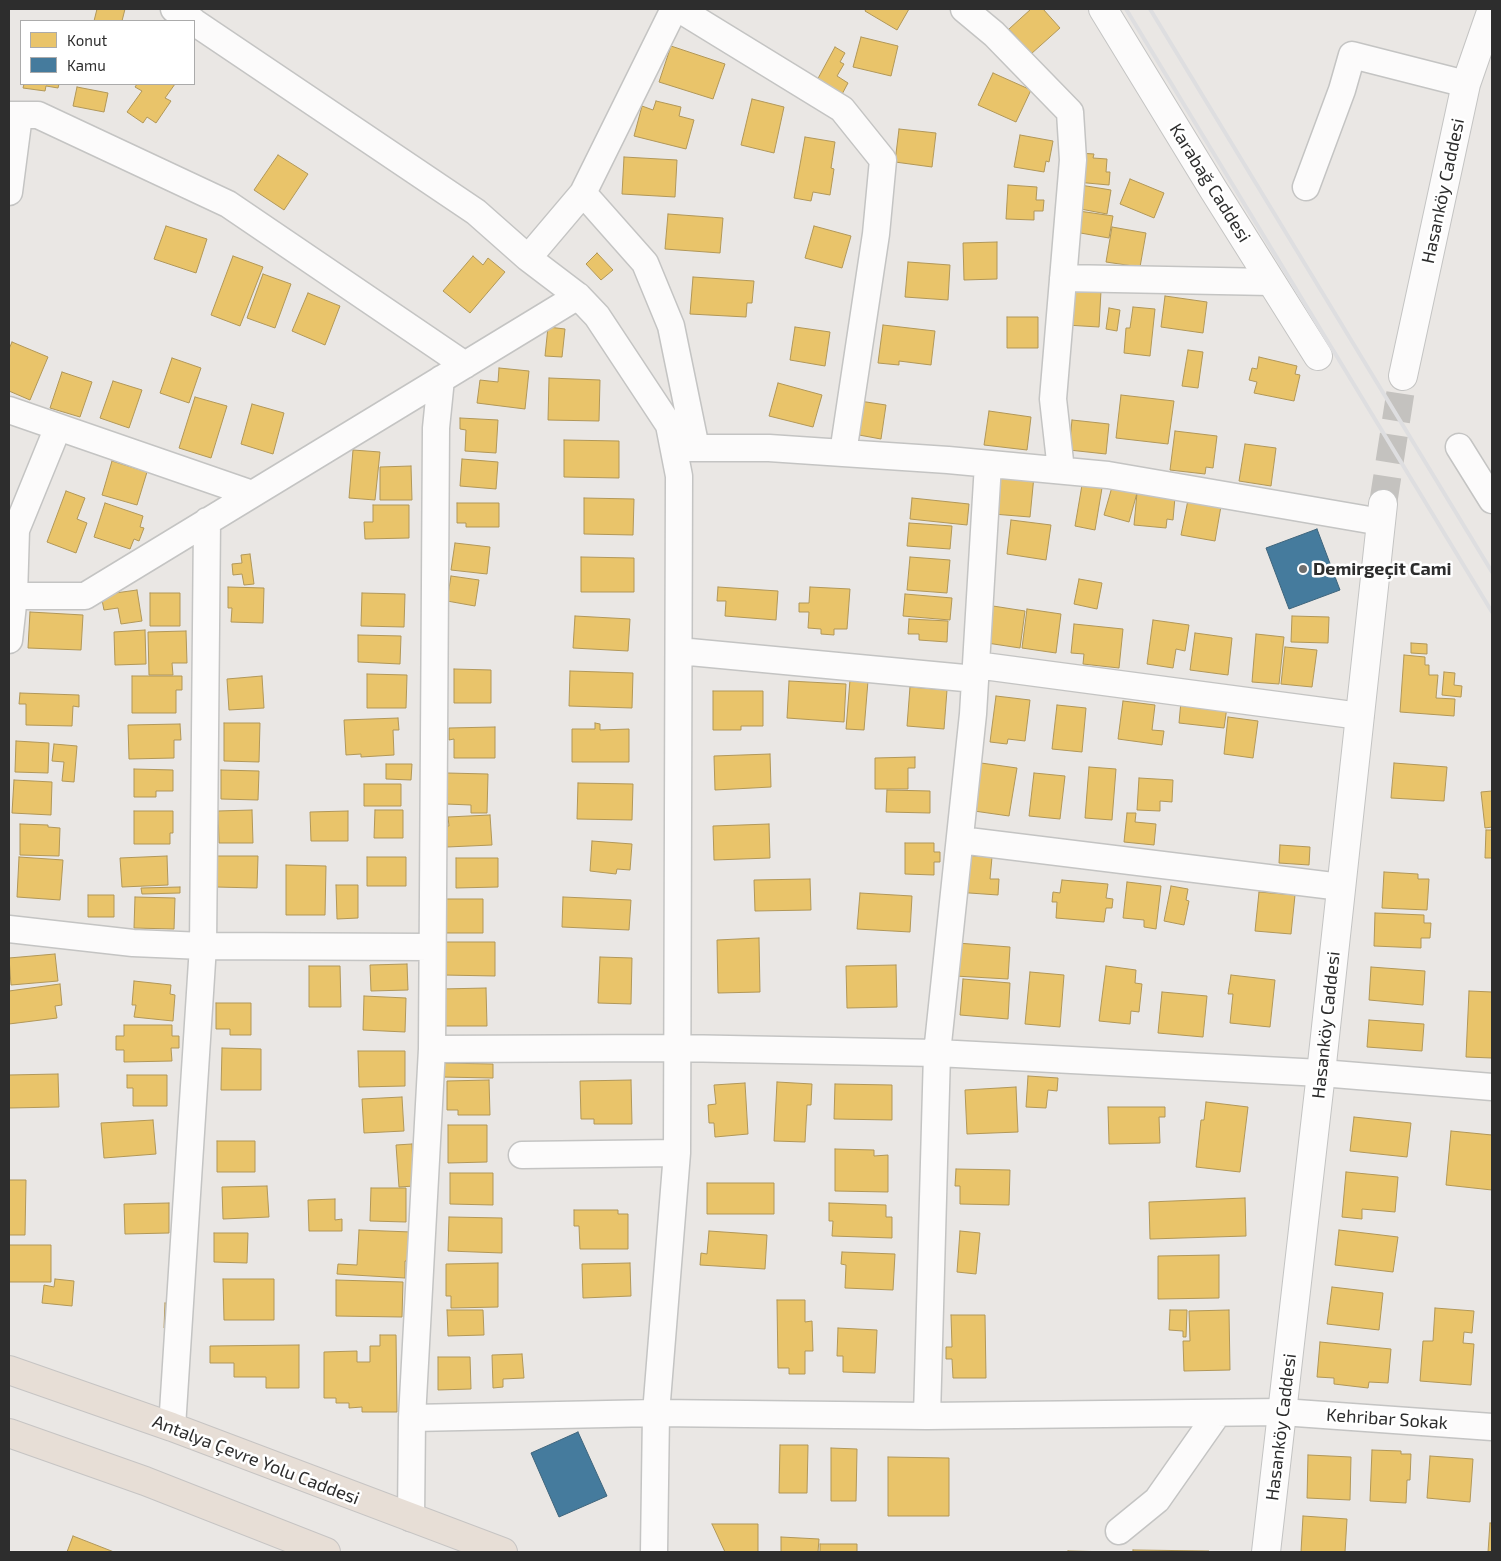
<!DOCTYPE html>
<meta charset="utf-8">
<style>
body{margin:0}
#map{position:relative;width:1501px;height:1561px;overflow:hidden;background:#eae7e4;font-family:"Exo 2",sans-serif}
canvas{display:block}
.frame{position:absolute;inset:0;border:10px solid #2d2d2d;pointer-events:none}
.legend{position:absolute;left:20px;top:20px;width:175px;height:65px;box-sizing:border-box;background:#fff;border:1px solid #ababab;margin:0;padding:6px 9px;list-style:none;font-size:15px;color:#2d2d2d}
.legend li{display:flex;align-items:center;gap:10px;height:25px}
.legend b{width:25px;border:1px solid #ababab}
</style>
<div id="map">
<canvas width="1501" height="1561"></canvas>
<div class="frame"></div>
<ul class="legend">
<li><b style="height:14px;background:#e9c46a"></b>Konut</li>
<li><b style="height:14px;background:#457b9d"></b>Kamu</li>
</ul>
</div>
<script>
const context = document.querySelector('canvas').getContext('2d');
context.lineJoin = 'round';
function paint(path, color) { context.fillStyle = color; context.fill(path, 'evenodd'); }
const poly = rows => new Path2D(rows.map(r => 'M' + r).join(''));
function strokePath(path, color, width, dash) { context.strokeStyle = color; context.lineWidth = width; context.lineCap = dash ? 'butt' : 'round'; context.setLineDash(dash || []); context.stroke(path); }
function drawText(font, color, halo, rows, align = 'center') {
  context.font = font + ' "Exo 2",sans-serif'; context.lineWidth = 5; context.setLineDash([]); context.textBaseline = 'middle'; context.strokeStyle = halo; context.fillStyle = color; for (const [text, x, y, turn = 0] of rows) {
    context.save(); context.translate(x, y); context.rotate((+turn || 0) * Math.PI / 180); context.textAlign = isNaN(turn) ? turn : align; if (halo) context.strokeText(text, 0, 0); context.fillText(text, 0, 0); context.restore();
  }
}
const homes = poly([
 [97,9,125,9,122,21,94,21,97,9],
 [866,9,909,9,897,30,865,11,866,9],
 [1031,9,1043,9,1060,28,1031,54,1009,29,1031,9],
 [861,37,898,46,891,76,853,67,861,37],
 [671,46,725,64,713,99,659,82,671,46],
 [835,47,845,53,840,62,844,64,837,76,848,83,840,98,815,84,835,47],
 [993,73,1031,90,1016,122,978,105,993,73],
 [24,84,59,84,58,88,46,86,45,91,23,88,24,84],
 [137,84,175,84,165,98,171,101,156,123,147,117,143,123,127,112,142,91,135,87,137,84],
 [77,87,108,93,104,112,73,106,77,87],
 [752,99,784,107,774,153,741,145,752,99],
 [656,101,681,107,679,116,694,120,686,149,634,136,642,106,653,110,656,101],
 [899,129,936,133,932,167,895,162,899,129],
 [1020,135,1053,141,1049,162,1046,161,1044,172,1014,167,1020,135],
 [805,137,835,142,831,168,834,169,830,195,813,192,811,201,794,198,805,137],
 [1079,153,1094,154,1093,158,1107,159,1106,172,1110,172,1109,185,1076,182,1079,153],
 [278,155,308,174,284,210,254,190,278,155],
 [624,157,677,160,675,197,622,194,624,157],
 [1130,179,1164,193,1154,218,1120,204,1130,179],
 [1074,184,1111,190,1107,214,1070,207,1074,184],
 [1008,185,1037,187,1036,200,1044,200,1043,211,1034,211,1034,220,1006,219,1008,185],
 [1072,210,1113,216,1109,238,1069,231,1072,210],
 [668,214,723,218,720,253,665,249,668,214],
 [166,226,207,239,196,273,154,259,166,226],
 [814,226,851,236,842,268,805,258,814,226],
 [1112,227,1146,233,1140,267,1106,262,1112,227],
 [997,242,997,279,964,280,963,243,997,242],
 [597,253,613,270,601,280,586,264,597,253],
 [233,256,263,267,240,326,211,315,233,256],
 [473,256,483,265,488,258,505,272,470,313,443,291,473,256],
 [908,262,950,265,948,300,905,297,908,262],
 [263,274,291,284,275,328,247,318,263,274],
 [693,277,754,281,752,303,747,303,746,317,690,314,693,277],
 [1067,290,1101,291,1099,327,1066,325,1067,290],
 [308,293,340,306,325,345,292,331,308,293],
 [1165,296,1207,302,1203,333,1161,327,1165,296],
 [1133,307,1155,309,1150,356,1124,353,1126,328,1130,328,1133,307],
 [1109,308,1120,310,1117,331,1106,329,1109,308],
 [1007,317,1038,317,1038,348,1007,348,1007,317],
 [883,325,935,331,931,365,899,361,899,365,878,363,883,325],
 [548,327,565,329,562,357,545,356,548,327],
 [795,327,830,332,825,366,790,360,795,327],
 [12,342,48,357,30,400,9,391,9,349,12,342],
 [1188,350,1203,352,1198,388,1182,386,1188,350],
 [1259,357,1297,366,1295,374,1300,375,1294,401,1254,393,1257,382,1249,380,1252,368,1257,369,1259,357],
 [172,358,201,368,189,403,160,393,172,358],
 [499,368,529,371,525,409,477,403,480,380,498,382,499,368],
 [62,372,92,382,80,417,50,408,62,372],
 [549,378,600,380,599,421,548,420,549,378],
 [113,381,142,390,129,428,100,418,113,381],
 [778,383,822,395,813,427,769,416,778,383],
 [1121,395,1174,401,1168,444,1116,438,1121,395],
 [195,397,227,406,211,458,179,448,195,397],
 [853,400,886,405,881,439,848,433,853,400],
 [252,404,284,413,273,454,241,444,252,404],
 [989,411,1031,417,1027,450,984,445,989,411],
 [460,418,498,420,496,453,465,451,466,430,460,429,460,418],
 [1072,420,1109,424,1106,454,1069,450,1072,420],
 [1175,431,1217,436,1213,468,1206,467,1205,474,1170,470,1175,431],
 [564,440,619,441,619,478,564,477,564,440],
 [1245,444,1276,448,1271,486,1239,481,1245,444],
 [353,450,380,452,375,500,349,498,353,450],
 [462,459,498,462,496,489,460,486,462,459],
 [112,461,147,472,137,505,102,495,112,461],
 [411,466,412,500,380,500,380,467,411,466],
 [996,473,1034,476,1030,517,993,514,996,473],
 [1082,485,1102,488,1095,530,1075,526,1082,485],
 [1112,487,1137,493,1129,522,1104,515,1112,487],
 [66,491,85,498,77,519,87,523,76,553,47,542,66,491],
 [1137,493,1175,497,1173,520,1167,519,1166,528,1134,525,1137,493],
 [584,498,634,499,633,535,584,534,584,498],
 [912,498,969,504,967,525,910,519,912,498],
 [1188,500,1221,506,1215,541,1181,535,1188,500],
 [105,503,143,516,140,527,144,528,139,541,134,539,130,549,94,537,105,503],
 [457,503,499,503,499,527,466,527,466,523,457,523,457,503],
 [373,505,409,505,409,538,365,539,364,522,373,522,373,505],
 [1011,520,1051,525,1046,560,1007,554,1011,520],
 [909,523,952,526,950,549,907,546,909,523],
 [455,543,490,547,487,574,451,570,455,543],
 [250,554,254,584,244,585,242,574,233,575,232,564,242,563,241,555,250,554],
 [581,557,634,558,634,592,581,592,581,557],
 [910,557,950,560,947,593,907,590,910,557],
 [451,576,479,580,475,606,447,601,451,576],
 [1079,579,1102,583,1097,609,1074,604,1079,579],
 [228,587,264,588,263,623,231,622,232,608,228,608,228,587],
 [718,587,778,591,776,620,725,616,726,601,717,601,718,587],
 [810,587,850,589,847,629,834,629,834,635,821,634,821,629,808,628,809,612,799,612,799,603,809,603,810,587],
 [137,590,142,621,121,624,118,608,104,610,101,595,137,590],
 [150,593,180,593,180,626,150,626,150,593],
 [362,593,405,594,404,627,361,626,362,593],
 [905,594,952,598,950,620,903,616,905,594],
 [993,606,1025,611,1020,648,987,643,993,606],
 [1027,609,1061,614,1056,653,1022,648,1027,609],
 [30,612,83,615,81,650,28,648,30,612],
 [575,616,630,619,628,651,573,648,575,616],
 [1292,616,1329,617,1328,643,1291,642,1292,616],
 [909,619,948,621,947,642,919,640,919,634,908,634,909,619],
 [1153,620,1189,625,1185,651,1176,649,1173,668,1147,664,1153,620],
 [1074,624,1123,629,1119,668,1083,664,1084,654,1071,653,1074,624],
 [145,630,146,664,115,665,114,632,145,630],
 [186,631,187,663,172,663,173,675,149,675,148,632,186,631],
 [1195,633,1232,638,1228,675,1190,670,1195,633],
 [1256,634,1284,637,1279,684,1252,682,1256,634],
 [358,635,401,636,400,664,358,662,358,635],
 [1411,643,1427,644,1427,654,1411,653,1411,643],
 [1285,647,1317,650,1312,687,1281,684,1285,647],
 [1404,655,1425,657,1425,665,1429,665,1429,675,1438,675,1436,698,1455,699,1454,716,1400,712,1404,655],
 [454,669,491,670,491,703,454,703,454,669],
 [570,671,633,673,632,708,569,706,570,671],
 [1444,672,1455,673,1454,685,1462,686,1461,697,1442,695,1444,672],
 [367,674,407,675,406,708,367,708,367,674],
 [132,676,182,676,182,690,176,690,176,713,132,713,132,676],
 [262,676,264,708,229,710,227,679,262,676],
 [850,680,868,681,864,730,846,729,850,680],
 [789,681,846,684,844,722,787,718,789,681],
 [910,687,947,690,944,729,907,726,910,687],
 [713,691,763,691,763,726,741,726,741,730,713,730,713,691],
 [20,693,79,695,79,707,73,706,72,726,26,725,26,704,19,704,20,693],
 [996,696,1030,700,1025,741,1008,739,1007,744,990,742,996,696],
 [1123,701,1155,705,1152,730,1164,731,1162,745,1118,739,1123,701],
 [1181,701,1227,707,1224,728,1179,723,1181,701],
 [1057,705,1086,708,1082,752,1052,749,1057,705],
 [1228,717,1258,721,1253,758,1224,754,1228,717],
 [398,718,399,730,393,730,394,755,361,757,361,754,346,755,344,720,398,718],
 [224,723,260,723,259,762,224,761,224,723],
 [595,723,600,724,600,730,629,729,629,762,572,762,572,729,595,729,595,723],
 [180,724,181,740,174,740,174,758,129,759,128,725,180,724],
 [495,727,495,758,454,758,454,739,449,740,449,728,495,727],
 [16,741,49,743,48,773,15,772,16,741],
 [54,744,77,746,74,782,62,781,64,762,52,761,54,744],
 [770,754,771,787,715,790,714,756,770,754],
 [915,757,915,768,908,768,908,789,875,789,875,758,915,757],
 [981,763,1017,768,1009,816,974,811,981,763],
 [1394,763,1447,767,1444,801,1391,798,1394,763],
 [386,764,412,764,411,780,386,779,386,764],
 [1089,767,1116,769,1112,820,1085,818,1089,767],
 [134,769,173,770,173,791,156,791,156,797,134,797,134,769],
 [221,770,259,771,258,800,221,799,221,770],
 [447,773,488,774,487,813,471,813,471,805,446,804,447,773],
 [1034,773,1065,776,1060,819,1029,816,1034,773],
 [1139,778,1173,780,1172,802,1160,801,1160,811,1137,810,1139,778],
 [14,780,52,782,51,815,12,813,14,780],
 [578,783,633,784,632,820,577,819,578,783],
 [364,784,401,784,401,806,364,806,364,784],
 [887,790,930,791,930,813,886,812,887,790],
 [1492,791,1492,827,1485,828,1481,792,1492,791],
 [252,810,253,843,219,843,218,811,252,810],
 [375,810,403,810,403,838,374,838,375,810],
 [134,811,173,811,173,833,170,833,170,844,134,844,134,811],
 [348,811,348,841,311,841,310,812,348,811],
 [1127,813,1136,813,1135,822,1156,824,1154,845,1124,842,1127,813],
 [490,815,492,845,447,847,446,826,449,826,448,817,490,815],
 [20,824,48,825,48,827,60,828,59,856,20,855,20,824],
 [769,824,770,858,714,860,713,826,769,824],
 [1486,830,1492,830,1492,858,1485,858,1486,830],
 [592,841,632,844,630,870,617,869,616,874,590,871,592,841],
 [905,843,934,843,934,852,940,852,940,862,934,862,934,875,905,874,905,843],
 [1280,845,1310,847,1309,865,1279,863,1280,845],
 [958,855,992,857,990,879,999,879,998,895,955,892,958,855],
 [167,856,168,885,122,887,120,858,167,856],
 [216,856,258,856,257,888,216,887,216,856],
 [19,857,63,860,60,900,17,897,19,857],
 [367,857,406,857,406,886,367,886,367,857],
 [456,858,498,858,498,887,456,888,456,858],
 [286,865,326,866,325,915,286,915,286,865],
 [1384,872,1418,874,1418,879,1429,879,1427,910,1382,908,1384,872],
 [810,879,811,910,755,911,754,880,810,879],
 [1062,880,1108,884,1106,898,1113,899,1112,908,1106,908,1104,922,1056,918,1057,902,1052,902,1053,892,1060,893,1062,880],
 [1127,882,1161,886,1156,929,1144,927,1144,920,1123,918,1127,882],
 [336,885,358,885,358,918,337,919,336,885],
 [1171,886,1188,889,1186,900,1189,901,1184,925,1164,921,1171,886],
 [180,887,180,893,142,894,141,888,180,887],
 [1259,892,1295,895,1291,934,1255,931,1259,892],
 [860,893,912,896,910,932,857,929,860,893],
 [88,895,114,895,114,917,88,917,88,895],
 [135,897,175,898,174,929,134,928,135,897],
 [563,897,631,900,629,930,562,927,563,897],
 [446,899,483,899,483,933,445,933,446,899],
 [1375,913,1424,915,1424,923,1431,923,1430,938,1421,938,1421,948,1374,946,1375,913],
 [759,938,760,992,718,993,717,940,759,938],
 [443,942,495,942,495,976,443,975,443,942],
 [957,943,1010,947,1008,979,955,976,957,943],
 [55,954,58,981,11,985,9,958,55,954],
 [600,957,632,958,631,1004,598,1003,600,957],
 [407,964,408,990,371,991,370,965,407,964],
 [896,965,897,1007,847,1008,846,966,896,965],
 [309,966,340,966,341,1007,309,1007,309,966],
 [1106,966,1136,970,1135,983,1142,984,1139,1012,1131,1011,1130,1024,1099,1021,1106,966],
 [1371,967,1425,971,1423,1005,1369,1000,1371,967],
 [1030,972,1064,975,1060,1027,1025,1024,1030,972],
 [1231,975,1275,980,1270,1027,1230,1023,1233,994,1228,994,1231,975],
 [963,979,1010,983,1008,1019,960,1015,963,979],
 [134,981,171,985,170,994,175,995,173,1021,134,1017,136,1005,132,1005,134,981],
 [60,984,62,1005,55,1006,57,1018,9,1024,9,991,60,984],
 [486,988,487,1026,443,1026,442,989,486,988],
 [1469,991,1492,992,1492,1058,1466,1057,1469,991],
 [1162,992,1207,996,1203,1037,1158,1033,1162,992],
 [364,996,406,998,405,1032,363,1030,364,996],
 [216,1003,251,1003,251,1035,230,1035,230,1029,216,1029,216,1003],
 [1369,1020,1424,1024,1422,1051,1367,1047,1369,1020],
 [124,1025,172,1025,172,1036,179,1036,179,1048,171,1048,172,1061,124,1062,124,1050,116,1050,116,1036,124,1036,124,1025],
 [222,1048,261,1049,261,1090,221,1090,222,1048],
 [358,1051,405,1051,405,1086,359,1087,358,1051],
 [442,1063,493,1064,493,1078,441,1077,442,1063],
 [58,1074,59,1107,9,1108,9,1075,58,1074],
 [127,1075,167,1075,167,1106,133,1106,133,1088,127,1088,127,1075],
 [1028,1076,1058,1078,1057,1091,1048,1090,1046,1108,1026,1107,1028,1076],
 [489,1080,490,1115,458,1115,458,1110,447,1110,447,1081,489,1080],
 [631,1080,632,1124,594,1124,594,1119,581,1119,580,1081,631,1080],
 [777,1082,812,1084,811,1105,807,1105,805,1142,774,1141,777,1082],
 [745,1083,748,1134,715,1137,714,1123,709,1123,708,1105,716,1104,714,1085,745,1083],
 [835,1084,892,1085,892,1120,834,1119,835,1084],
 [1016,1087,1018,1132,967,1134,965,1090,1016,1087],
 [402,1097,404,1131,364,1133,362,1099,402,1097],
 [1206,1102,1248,1107,1240,1172,1196,1167,1201,1120,1204,1120,1206,1102],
 [1108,1107,1165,1107,1165,1117,1159,1117,1160,1143,1109,1144,1108,1107],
 [1354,1117,1411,1123,1407,1157,1350,1151,1354,1117],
 [153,1120,156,1154,104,1158,101,1123,153,1120],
 [448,1125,487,1125,487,1162,448,1163,448,1125],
 [1451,1131,1492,1135,1492,1190,1446,1185,1451,1131],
 [217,1141,255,1141,255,1172,217,1172,217,1141],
 [412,1144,414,1186,399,1187,396,1145,412,1144],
 [835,1149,874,1150,874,1156,888,1155,888,1192,835,1191,835,1149],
 [956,1169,1010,1170,1009,1205,960,1204,960,1186,955,1186,956,1169],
 [1346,1172,1398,1177,1395,1212,1362,1209,1362,1219,1342,1217,1346,1172],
 [450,1173,493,1173,493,1205,450,1204,450,1173],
 [9,1180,26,1180,25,1235,9,1235,9,1180],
 [707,1183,774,1183,774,1214,707,1214,707,1183],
 [267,1186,269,1217,223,1219,222,1187,267,1186],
 [371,1188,406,1188,406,1222,370,1221,371,1188],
 [1245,1198,1246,1236,1150,1239,1149,1202,1245,1198],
 [335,1199,335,1220,342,1219,342,1231,309,1231,308,1200,335,1199],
 [169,1203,169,1233,125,1234,124,1204,169,1203],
 [829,1203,886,1205,886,1217,892,1217,892,1238,832,1236,833,1221,829,1221,829,1203],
 [574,1210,618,1210,618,1214,628,1214,628,1249,580,1249,579,1226,574,1226,574,1210],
 [449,1217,502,1218,502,1253,448,1251,449,1217],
 [359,1230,411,1232,410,1261,405,1261,405,1278,337,1274,338,1264,357,1265,359,1230],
 [1339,1230,1398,1237,1393,1272,1335,1265,1339,1230],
 [709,1231,767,1235,765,1269,700,1265,701,1253,707,1254,709,1231],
 [960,1231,980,1233,976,1274,957,1272,960,1231],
 [214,1233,248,1233,247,1263,214,1262,214,1233],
 [9,1245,51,1245,51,1282,9,1282,9,1245],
 [842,1252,895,1254,893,1290,845,1288,846,1265,841,1264,842,1252],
 [1219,1255,1219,1298,1158,1299,1158,1256,1219,1255],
 [498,1263,498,1307,451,1308,451,1296,446,1296,446,1264,498,1263],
 [630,1263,631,1296,583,1298,582,1264,630,1263],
 [55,1279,74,1281,72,1306,42,1303,44,1285,54,1287,55,1279],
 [223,1279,274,1279,274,1320,224,1320,223,1279],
 [336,1280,403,1282,402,1317,336,1316,336,1280],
 [1332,1287,1383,1293,1379,1330,1327,1324,1332,1287],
 [777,1300,805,1300,805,1322,812,1321,813,1351,805,1351,805,1374,789,1374,789,1368,778,1368,777,1300],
 [165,1303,174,1304,174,1328,164,1328,165,1303],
 [1435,1308,1474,1311,1472,1333,1464,1332,1463,1343,1474,1344,1471,1385,1420,1381,1423,1341,1433,1341,1435,1308],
 [447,1310,483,1310,484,1335,448,1336,447,1310],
 [1170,1310,1187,1310,1186,1337,1183,1337,1183,1331,1169,1330,1170,1310],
 [1229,1310,1230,1370,1184,1371,1183,1341,1190,1341,1189,1311,1229,1310],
 [951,1315,985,1315,986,1378,953,1378,952,1359,946,1359,946,1347,952,1347,951,1315],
 [838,1328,877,1330,875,1373,843,1372,843,1356,837,1356,838,1328],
 [380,1335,396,1335,397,1412,362,1412,362,1407,349,1408,349,1403,336,1403,336,1398,324,1398,324,1352,357,1351,357,1362,370,1362,370,1346,380,1346,380,1335],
 [1320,1342,1391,1349,1388,1383,1369,1382,1368,1388,1334,1384,1334,1378,1317,1377,1320,1342],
 [299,1345,299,1388,266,1388,266,1377,234,1377,234,1363,210,1363,210,1346,299,1345],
 [522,1354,524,1378,503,1379,503,1387,493,1388,492,1355,522,1354],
 [438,1357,470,1357,471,1389,438,1390,438,1357],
 [780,1445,808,1445,807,1493,779,1493,780,1445],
 [831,1448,857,1449,856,1501,831,1501,831,1448],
 [1372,1450,1401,1451,1401,1454,1411,1454,1410,1480,1407,1480,1406,1503,1370,1501,1372,1450],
 [1308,1455,1351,1457,1350,1500,1307,1498,1308,1455],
 [1430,1456,1473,1459,1470,1502,1427,1498,1430,1456],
 [888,1457,949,1458,949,1516,888,1516,888,1457],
 [1303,1516,1347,1519,1345,1552,1301,1552,1303,1516],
 [1490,1523,1492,1523,1492,1552,1488,1552,1490,1523],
 [712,1524,758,1524,758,1552,725,1552,712,1524],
 [73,1536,114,1552,67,1552,73,1536],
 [781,1537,819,1539,818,1552,781,1552,781,1537],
 [820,1544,857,1544,857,1552,820,1552,820,1544],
 [1133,1550,1209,1551,1209,1552,1133,1552,1133,1550],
 [1068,1551,1116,1552,1068,1552,1068,1551]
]);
paint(homes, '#e9c46a');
strokePath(homes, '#b19758', 1);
const public = poly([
 [1317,529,1340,590,1289,609,1266,548,1317,529],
 [578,1432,607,1496,559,1517,531,1453,578,1432]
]);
paint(public, '#457b9d');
strokePath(public, '#3e647b', 1);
strokePath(poly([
 [1383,504,1403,376]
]), '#c4c2bf', 28, [28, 14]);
const street = poly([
 [174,9,193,21],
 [679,9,842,109,883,160,876,234,843,453],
 [964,9,994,34,1070,112,1073,160,1053,399,1061,470],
 [194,22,476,212,528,258,578,296,597,316,669,425,679,476,677,1153,656,1413,654,1552],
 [9,115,38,115,228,204,465,365],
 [1306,187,1342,90,1352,55,1466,84],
 [9,192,19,115],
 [583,193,645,263,671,326,696,448],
 [528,258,583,193,674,9],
 [1063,278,1271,282],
 [9,410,252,494],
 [1459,447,1492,500],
 [674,448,769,448,843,453,948,460,1108,475,1381,522],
 [14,596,85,596,578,296],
 [9,640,14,596,16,530,58,427],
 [679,651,975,679],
 [976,665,1360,716],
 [960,840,1341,887],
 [9,929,133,943,203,946,432,947],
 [432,1049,677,1048,937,1053,1321,1073,1492,1087],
 [522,1155,677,1153],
 [927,1416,937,1053,973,714,988,464],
 [412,1418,656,1413,927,1416,1282,1412,1492,1427],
 [172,1427,203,946,207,521],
 [411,1518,412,1418,432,1049,436,428,441,379],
 [1119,1531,1157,1500,1218,1413]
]);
const secondary = poly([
 [1103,9,1213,189,1318,356],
 [1403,376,1466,84,1492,9],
 [1266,1552,1321,1073,1383,504]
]);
const highway = poly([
 [9,1370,172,1427,503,1552],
 [9,1433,145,1481,326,1552]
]);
strokePath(street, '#c4c4c3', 29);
strokePath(secondary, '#c4c4c3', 30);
strokePath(highway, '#c6c4c3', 30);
strokePath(street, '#fcfbfb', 26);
strokePath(secondary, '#fcfbfb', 28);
strokePath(highway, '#e7ded6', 28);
strokePath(poly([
 [1126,9,1492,612],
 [1150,9,1492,572]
]), '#dedee0', 4);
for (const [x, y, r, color] of [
 [1303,569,5,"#6f6e6d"]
]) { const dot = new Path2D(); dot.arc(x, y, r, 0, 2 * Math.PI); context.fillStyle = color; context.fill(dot); strokePath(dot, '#fff', 2); }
drawText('18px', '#2d2d2d', '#fff', [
 ["Karabağ Caddesi",1210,183,58],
 ["Hasanköy Caddesi",1443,191,-78],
 ["Hasanköy Caddesi",1326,1025,-84],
 ["Kehribar Sokak",1387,1419,4],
 ["Hasanköy Caddesi",1281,1427,-83],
 ["Antalya Çevre Yolu Caddesi",256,1460,21]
]);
drawText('bold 18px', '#2d2d2d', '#fff', [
 ["Demirgeçit Cami",1313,569]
], 'left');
</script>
